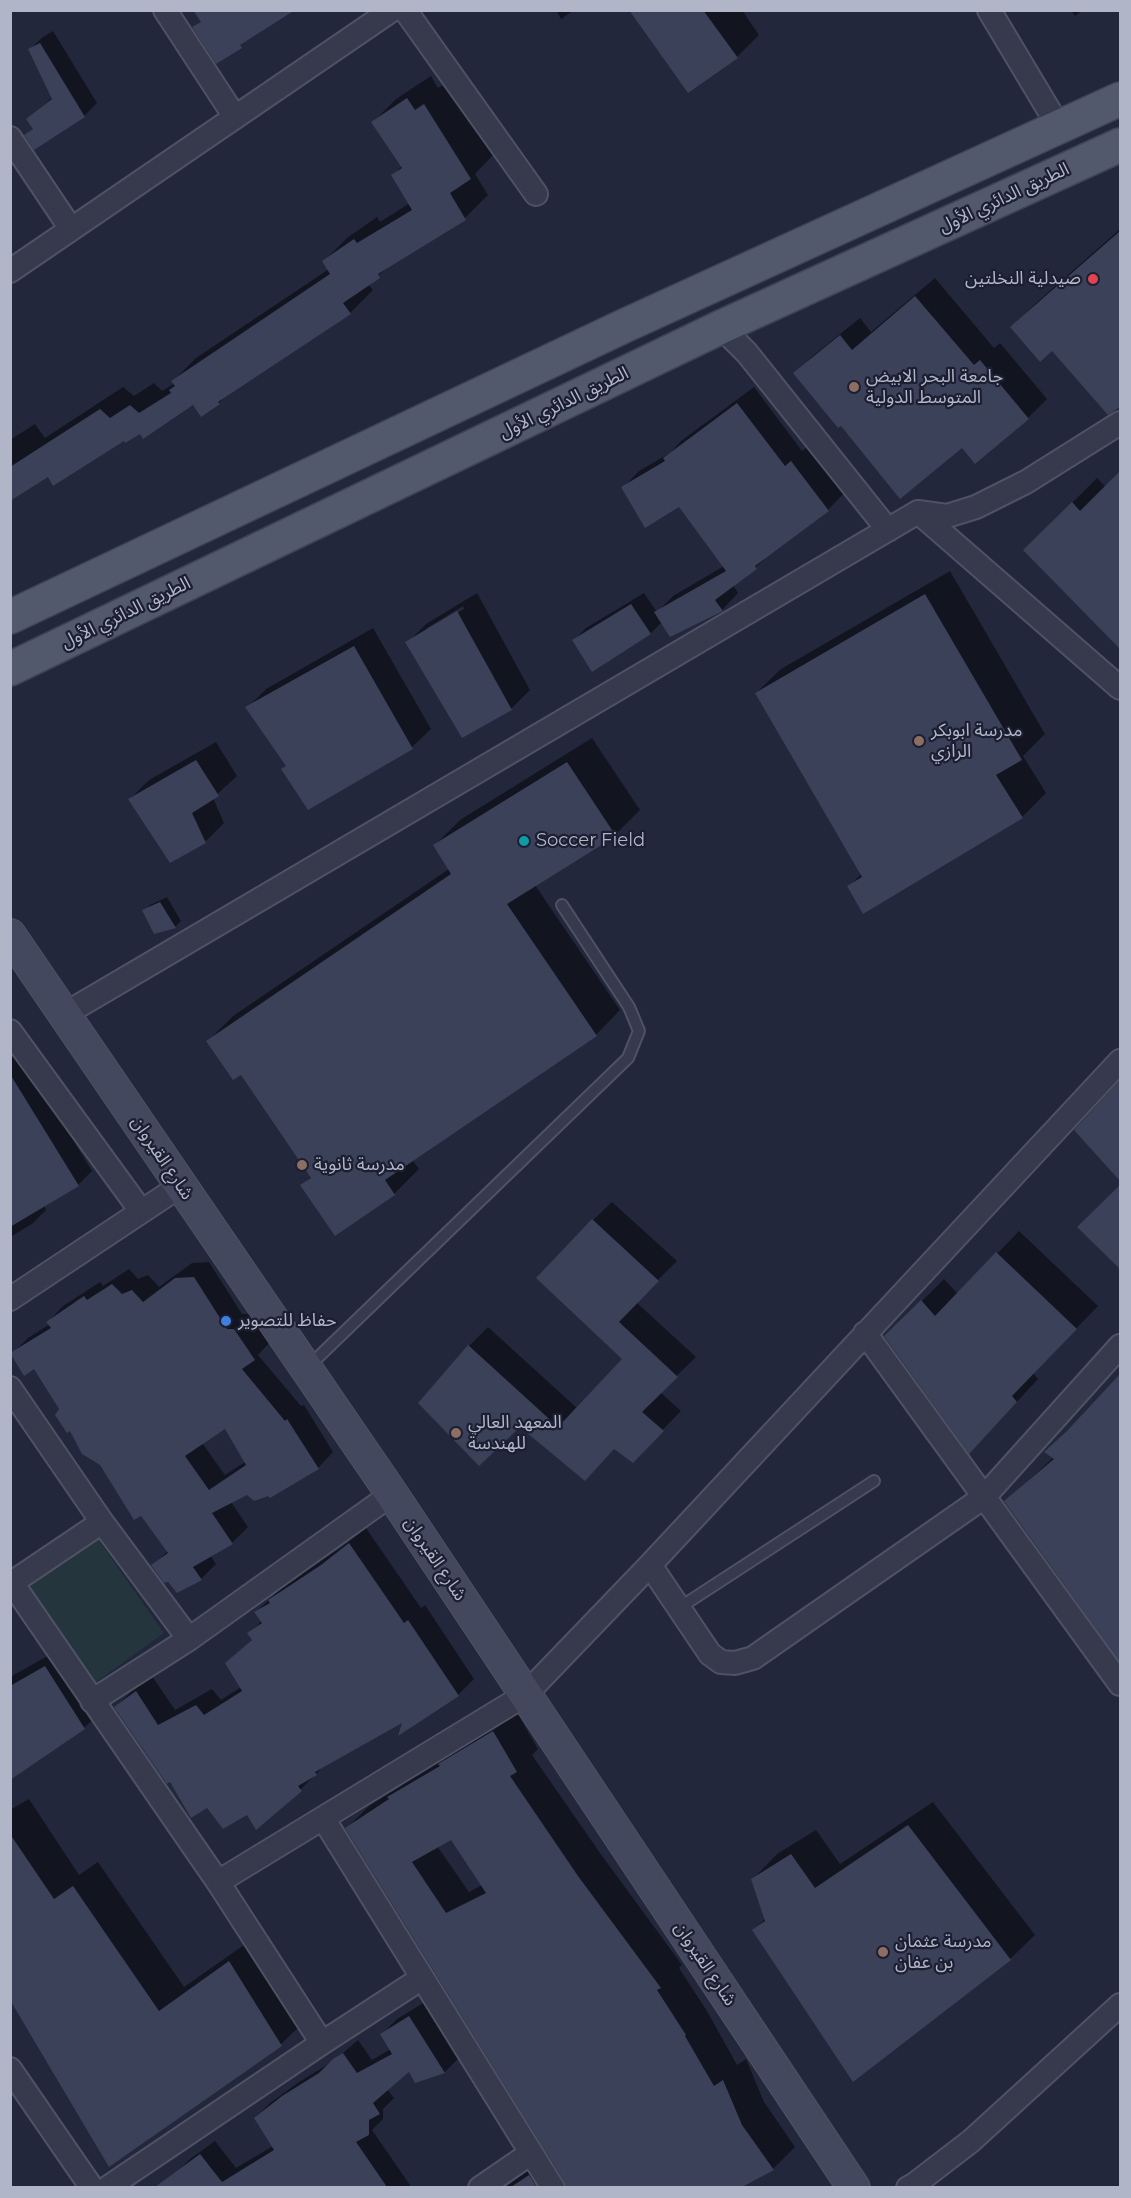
<!DOCTYPE html>
<meta charset="utf-8">
<style>
body{margin:0}
#map{position:relative;width:1131px;height:2198px;overflow:hidden;background:#22273c;font-family:Montserrat,sans-serif}
canvas{display:block}
.frame{position:absolute;inset:0;border:12px solid #b1b5c8;pointer-events:none}
</style>
<div id="map">
<canvas width="1131" height="2198"></canvas>
<div class="frame"></div>
</div>
<script>
const context = document.querySelector('canvas').getContext('2d');
context.lineJoin = 'round';
function paint(path, color) { context.fillStyle = color; context.fill(path, 'evenodd'); }
const poly = rows => new Path2D(rows.map(r => 'M' + r).join(''));
function strokePath(path, color, width, dash) { context.strokeStyle = color; context.lineWidth = width; context.lineCap = dash ? 'butt' : 'round'; context.setLineDash(dash || []); context.stroke(path); }
function drawText(font, color, halo, rows, align = 'center') {
  context.font = font + ' Montserrat,"Noto Sans Arabic",sans-serif'; context.lineWidth = 4.5; context.setLineDash([]); context.textBaseline = 'middle'; context.strokeStyle = halo; context.fillStyle = color; for (const [text, x, y, turn = 0] of rows) {
    context.save(); context.translate(x, y); context.rotate((+turn || 0) * Math.PI / 180); context.textAlign = isNaN(turn) ? turn : align; if (halo) context.strokeText(text, 0, 0); context.fillText(text, 0, 0); context.restore();
  }
}
paint(poly([
 [97,1538,164,1633,96,1682,29,1586]
]), '#24353d');
paint(poly([
 [556,10,574,10,561,19],
 [631,10,742,10,759,35,737,57],
 [1071,10,1083,10,1075,16],
 [53,31,97,103,84,116,26,135,34,128,28,119,53,97,30,49,43,37],
 [431,76,438,88,448,82,493,155,475,174,488,195,465,218,393,263,368,284,373,290,350,313,230,392,219,403,193,403,125,439,49,475,10,499,10,440,35,424,45,438,123,387,134,396,154,383,162,391,175,383,173,381,196,358,329,269,324,261,347,238,377,217,380,222,410,203,393,175,402,166,373,122,396,99],
 [1120,229,1120,405,1115,409,1053,349,1012,327,1035,304],
 [935,278,994,348,1000,343,1047,399,1028,418,962,446,841,424,795,373,814,355,860,318,871,332],
 [754,387,802,451,809,445,844,493,828,510,772,552,756,567,733,585,738,593,722,610,662,622,651,633,592,670,574,640,586,628,644,593,657,612,673,596,724,566,679,506,623,488,639,471,670,453,681,441],
 [1120,473,1120,647,1025,550,1097,478,1106,487],
 [950,571,1045,734,1023,756,1046,793,1022,817,849,887,861,874,756,693,781,669],
 [477,593,530,690,511,709,407,643,426,624],
 [463,606,464,609,427,631,427,628],
 [373,628,431,729,412,747,283,769,287,765,247,708,266,689],
 [592,738,640,810,615,835,535,885,620,1010,596,1035,412,1160,419,1169,394,1194,302,1186,312,1176,241,1073,208,1041,233,1016,449,869,435,845,460,820],
 [216,742,237,776,213,798,224,823,205,842,130,799,149,780],
 [167,897,181,921,175,927,155,933,144,911,150,905],
 [19,1046,40,1086,92,1171,78,1185,44,1205,46,1210,32,1224,10,1237,10,1053],
 [1120,1082,1120,1178,1076,1130],
 [1111,1196,1120,1204,1120,1267,1080,1227],
 [612,1202,677,1261,636,1302,696,1357,660,1392,681,1411,632,1461,615,1447,585,1479,469,1346,488,1327,578,1409,625,1359,593,1220],
 [1019,1231,1098,1306,1033,1373,1038,1379,991,1430,886,1337,944,1279,958,1294],
 [209,1262,242,1314,250,1314,269,1343,258,1355,301,1406,304,1405,333,1452,318,1468,269,1494,248,1493,231,1502,248,1527,232,1543,210,1555,216,1564,201,1579,153,1565,168,1551,101,1464,61,1409,34,1367,12,1354,28,1338,50,1324,48,1322,63,1306,100,1282,103,1286,129,1269,138,1279,148,1275,159,1287,192,1263],
 [225,1427,245,1462,225,1475,202,1443],
 [1120,1376,1120,1659,1006,1501,1054,1457,1082,1416],
 [366,1528,421,1608,425,1605,474,1679,458,1695,401,1732,404,1720,326,1764,300,1790,247,1813,208,1806,171,1780,116,1707,132,1691,152,1676,175,1710,212,1689,221,1700,241,1687,227,1664,253,1639,249,1633,262,1621,256,1612,286,1584,339,1549],
 [69,1644,108,1705,84,1728,10,1778,10,1677],
 [515,1709,538,1749,532,1755,600,1853,682,1965,679,1968,707,2011,737,2065,746,2059,764,2102,795,2147,773,2169,739,2188,734,2181,724,2188,504,2188,550,2155,347,1828,369,1806,401,1786,411,1775],
 [451,1838,482,1885,469,1892,437,1846],
 [29,1799,79,1875,98,1862,184,1987,254,1938,306,2020,281,2044,110,2165,10,1998,10,1810],
 [933,1802,1035,1935,1010,1959,853,2080,754,1930,766,1918,753,1879,777,1854,816,1830,840,1864],
 [425,2002,459,2058,445,2072,416,2081,410,2069,387,2089,394,2098,383,2109,383,2119,372,2130,412,2188,332,2188,322,2173,298,2188,154,2188,170,2179,190,2159,215,2141,236,2168,273,2146,255,2118,270,2103,299,2082,335,2060,358,2040,372,2060,391,2049,382,2034,397,2019]
]), '#0007');
paint(poly([
 [193,10,295,10,240,45,242,48,216,64,192,27,201,22],
 [629,10,703,10,738,58,688,93],
 [40,43,85,117,34,150,24,135,33,129,26,119,52,99,28,49],
 [407,98,415,110,424,104,471,179,450,193,466,220,378,274,380,278,343,303,351,314,218,402,220,404,201,417,193,405,143,439,140,434,125,443,124,441,53,486,48,477,10,501,10,467,100,409,110,418,130,405,139,413,171,393,169,390,175,386,171,381,330,274,322,261,354,239,357,243,412,210,391,175,402,168,371,122],
 [1120,231,1120,407,1108,415,1052,351,1040,362,1010,327],
 [915,296,974,365,980,360,1029,419,975,464,962,448,900,499,841,426,838,428,793,373,840,335,852,350],
 [737,403,785,466,791,461,829,511,755,566,757,569,715,600,723,611,670,637,654,612,726,571,679,507,645,528,621,487,665,461,663,458],
 [1120,471,1120,649,1023,550,1072,502,1080,511],
 [925,594,1022,760,996,775,1023,818,863,914,847,886,862,877,755,693],
 [631,604,651,634,592,672,572,640],
 [457,611,512,710,462,738,405,642],
 [354,646,413,749,308,810,281,769,286,766,245,707],
 [196,760,219,796,192,813,206,843,170,863,128,799],
 [567,762,616,836,507,904,597,1036,385,1180,395,1195,335,1236,300,1185,311,1178,241,1075,233,1080,206,1041,451,874,433,845],
 [160,902,176,928,154,934,142,910],
 [10,1074,79,1186,10,1227],
 [1120,1080,1120,1181,1074,1130],
 [1120,1185,1120,1269,1077,1227],
 [592,1219,659,1281,619,1322,678,1377,642,1412,664,1431,633,1463,614,1449,585,1481,520,1427,479,1466,418,1403,468,1345,558,1427,622,1359,536,1278],
 [996,1252,1077,1329,1012,1396,1017,1402,969,1454,884,1336,921,1300,935,1316],
 [194,1277,227,1329,234,1329,255,1360,242,1369,285,1421,287,1419,319,1469,270,1498,268,1496,254,1501,247,1495,212,1513,233,1544,193,1567,202,1580,177,1593,168,1582,164,1583,151,1565,168,1553,141,1516,134,1520,100,1465,82,1454,70,1431,67,1433,55,1415,59,1409,34,1369,24,1376,10,1353,51,1328,46,1322,84,1296,87,1300,112,1284,122,1294,132,1290,143,1302,175,1278],
 [225,1429,246,1465,209,1490,185,1456],
 [1120,1374,1120,1662,1004,1501,1054,1459,1044,1452,1067,1431],
 [349,1543,404,1623,408,1620,459,1696,398,1736,402,1723,315,1772,317,1775,298,1786,302,1791,256,1830,247,1815,223,1829,207,1808,191,1818,170,1782,167,1784,114,1707,136,1691,158,1725,196,1705,204,1715,242,1691,225,1663,252,1640,247,1633,262,1623,254,1612,270,1603,268,1600,321,1565],
 [45,1666,85,1729,10,1780,10,1686],
 [493,1731,517,1772,510,1776,578,1876,661,1988,657,1990,686,2035,685,2036,714,2086,723,2080,742,2125,774,2170,742,2187,566,2187,564,2181,345,1828,389,1799,387,1797,440,1766,438,1764],
 [451,1840,486,1893,446,1913,412,1862],
 [908,1825,1011,1960,853,2082,752,1930,765,1921,751,1879,791,1854,815,1888],
 [10,1834,54,1899,73,1886,159,2011,229,1961,282,2046,109,2167,10,2000],
 [409,2016,445,2073,415,2083,409,2072,373,2103,380,2114,369,2120,369,2135,356,2142,387,2187,155,2187,200,2154,222,2182,274,2150,254,2118,282,2096,319,2073,333,2059,343,2053,357,2073,392,2054,380,2034],
 [529,2175,537,2187,511,2187]
]), '#3c415a');
const service = poly([
 [309,1366,628,1058,639,1031,629,1007,562,905],
 [679,1608,874,1481]
]);
const minor = poly([
 [165,10,235,117],
 [405,10,536,194],
 [989,10,1059,127],
 [10,138,71,229],
 [10,271,392,10],
 [721,327,747,353,888,530],
 [918,512,1120,688],
 [65,1014,918,512,947,516,976,507,1026,482,1120,423],
 [10,1031,141,1211],
 [10,1299,180,1186],
 [865,1333,1120,1684],
 [10,1388,102,1522,189,1639],
 [650,1565,710,1654,721,1662,735,1663,753,1658,984,1497,1120,1346],
 [12,1583,218,1882,322,2043],
 [10,1584,102,1522],
 [92,1701,189,1639,392,1494],
 [323,1818,553,2188],
 [218,1882,525,1695,650,1565,1120,1061],
 [10,2069,92,2188],
 [107,2188,322,2043,422,1978],
 [480,2188,531,2153],
 [908,2188,915,2184,971,2141,1120,2005]
]);
const secondary = poly([
 [10,935,392,1494,854,2188]
]);
const primary = poly([
 [10,617,624,326,1120,99],
 [10,669,721,327,1120,145]
]);
strokePath(service, '#4e5264', 14);
strokePath(minor, '#4e5264', 26);
strokePath(secondary, '#4e5264', 34);
strokePath(primary, '#3f4355', 36);
strokePath(service, '#363a4c', 10);
strokePath(minor, '#363a4c', 22);
strokePath(secondary, '#43485f', 32);
strokePath(primary, '#53596c', 33);
for (const [x, y, r, color] of [
 [1093,279,6,"#e0444e"],
 [854,387,6,"#8d6e63"],
 [919,741,6,"#8d6e63"],
 [524,841,6,"#0f9aa8"],
 [302,1165,6,"#8d6e63"],
 [226,1321,6,"#3f7fe0"],
 [456,1433,6,"#8d6e63"],
 [883,1952,6,"#8d6e63"]
]) { const dot = new Path2D(); dot.arc(x, y, r, 0, 2 * Math.PI); context.fillStyle = color; context.fill(dot); strokePath(dot, '#1b1f31', 2); }
drawText('18px', '#b1b5c8', '#1b1f31', [
 ["الطريق الدائري الأول",1004,198,-25],
 ["الطريق الدائري الأول",564,403,-26],
 ["الطريق الدائري الأول",126,613,-26],
 ["شارع القيروان",162,1158,56],
 ["شارع القيروان",435,1559,56],
 ["شارع القيروان",705,1964,56]
]);
drawText('18px', '#b1b5c8', '#1b1f31', [
 ["صيدلية النخلتين",1081,279,"right"],
 ["جامعة البحر الابيض",866,377],
 ["المتوسط الدولية",866,398],
 ["مدرسة ابوبكر",931,731],
 ["الرازي",931,752],
 ["Soccer Field",536,841],
 ["مدرسة ثانوية",314,1165],
 ["حفاظ للتصوير",238,1321],
 ["المعهد العالي",468,1423],
 ["للهندسة",468,1444],
 ["مدرسة عثمان",895,1942],
 ["بن عفان",895,1963]
], 'left');
</script>
